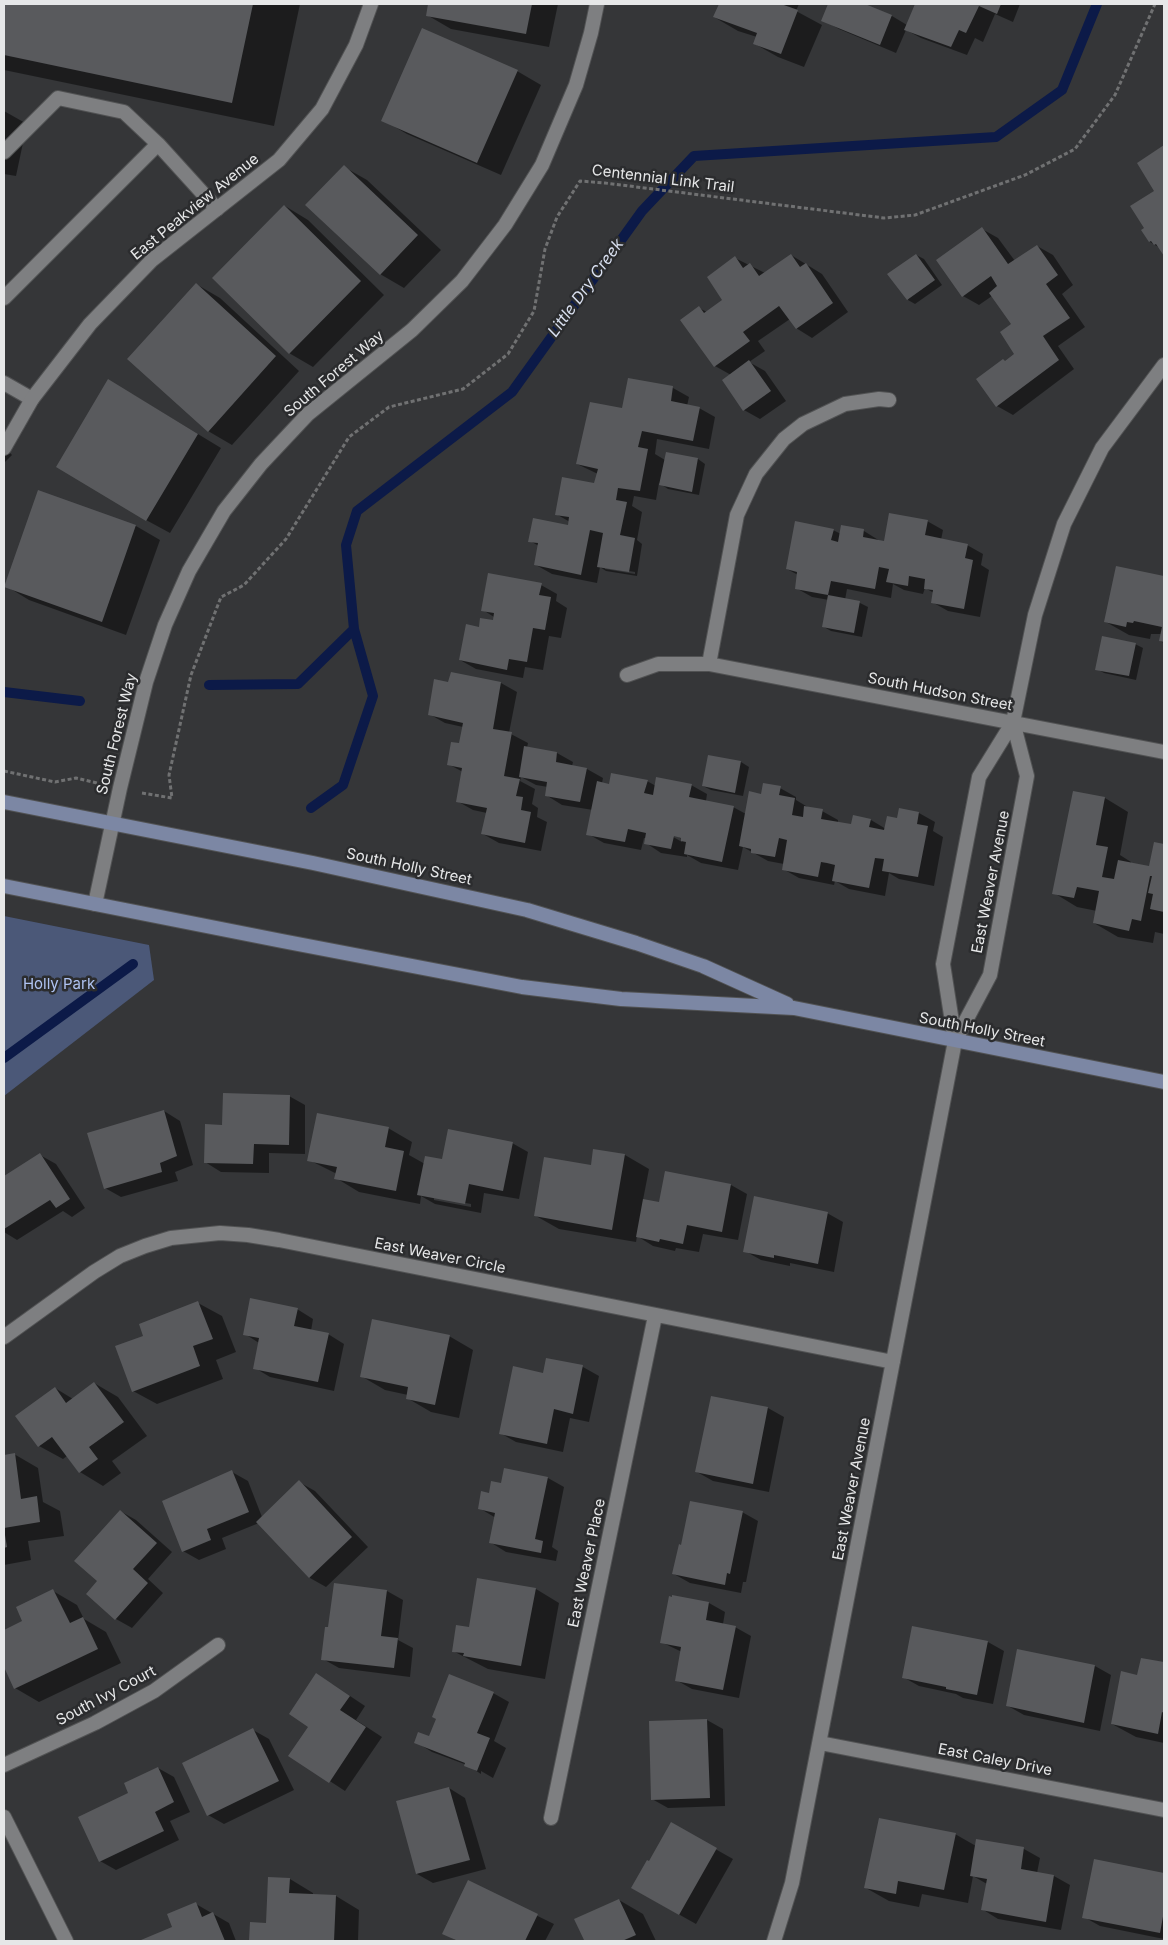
<!DOCTYPE html>
<style>
body{margin:0}
#map{position:relative;width:1168px;height:1945px;overflow:hidden;background:#353638;font-family:Inter,sans-serif}
canvas{display:block}
.frame{position:absolute;inset:0;border:5px solid #e6e7e8;pointer-events:none}
</style>
<div id="map">
<canvas width="1168" height="1945"></canvas>
<div class="frame"></div>
</div>
<script>
const context = document.querySelector('canvas').getContext('2d');
context.lineJoin = 'round';
function paint(path, color) { context.fillStyle = color; context.fill(path, 'evenodd'); }
const poly = rows => new Path2D(rows.map(r => 'M' + r).join(''));
function strokePath(path, color, width, dash) { context.strokeStyle = color; context.lineWidth = width; context.lineCap = dash ? 'butt' : 'round'; context.setLineDash(dash || []); context.stroke(path); }
function drawText(font, color, halo, rows, align = 'center') {
  context.font = font + ' Inter,sans-serif'; context.lineWidth = 5; context.setLineDash([]); context.textBaseline = 'middle'; context.strokeStyle = halo; context.fillStyle = color; for (const [text, x, y, turn = 0] of rows) {
    context.save(); context.translate(x, y); context.rotate((+turn || 0) * Math.PI / 180); context.textAlign = isNaN(turn) ? turn : align; if (halo) context.strokeText(text, 0, 0); context.fillText(text, 0, 0); context.restore();
  }
}
paint(poly([
 [4,916,149,945,154,980,4,1096]
]), '#4b5878');
paint(poly([
 [4,4,300,4,274,126,4,70],
 [430,4,558,4,549,47,451,29,427,15],
 [720,4,799,4,796,11,822,25,804,67,778,57,755,44,757,37,738,31,714,17],
 [830,4,861,4,892,16,907,25,916,4,1020,4,1013,22,995,14,983,42,975,38,967,55,921,38,906,30,896,53,839,29,823,20],
 [517,71,541,85,501,175,407,134,383,120],
 [4,111,27,124,16,176,4,174],
 [1164,147,1164,254,1160,248,1150,242,1146,229,1156,191,1138,163],
 [344,167,367,180,441,250,404,288,380,274],
 [285,206,308,220,384,295,313,367,289,353],
 [982,229,998,238,1015,261,1037,246,1053,255,1073,285,1062,294,1085,327,1058,346,1074,369,1013,415,997,406,1006,362,1016,355,1013,324,992,296,979,305,963,296],
 [791,255,822,274,848,312,812,338,796,328,790,319,758,341,765,351,749,362,765,371,786,401,760,419,744,410,731,375,715,366,699,308,707,312,724,300,735,258,765,273],
 [916,255,924,259,942,285,915,304,908,300],
 [196,284,220,298,299,371,232,445,208,431],
 [629,379,673,388,689,397,687,406,699,408,715,417,709,449,657,439,655,454,665,460,698,459,705,464,699,495,668,489,659,483,656,500,634,496,632,506,642,512,637,540,642,544,637,576,606,571,600,567,597,583,552,574,536,565,539,546,530,541,569,527,570,522,556,514,595,484,598,474,577,464,623,410],
 [605,567,635,572,635,574,605,569],
 [132,394,221,448,170,533,146,520],
 [4,447,12,455,4,463],
 [39,492,136,526,160,540,126,635,29,600,6,586],
 [927,521,943,530,941,540,967,545,983,554,981,565,989,570,980,617,948,611,932,602,934,593,925,588,923,594,904,590,893,584,891,598,847,589,845,600,860,603,868,607,862,637,831,631,824,627,829,600,812,597,796,588,798,575,787,569,833,530,841,534,842,527,864,531,880,541,885,542],
 [1117,568,1164,577,1164,643,1160,641,1161,634,1151,634,1150,639,1129,635,1106,622],
 [541,585,557,594,556,601,567,608,561,638,549,636,543,670,525,667,523,678,476,669,460,660,480,628,494,621,494,617,483,610],
 [1135,644,1143,648,1136,680,1104,673,1097,669],
 [449,683,501,683,517,692,509,733,528,743,527,748,557,753,573,762,572,766,587,769,603,778,602,783,610,785,647,781,656,786,691,785,707,794,706,801,733,807,746,814,762,795,780,788,796,797,796,800,811,809,822,811,838,820,838,823,852,825,871,820,886,829,898,820,900,810,919,813,935,822,933,831,943,837,934,886,899,879,889,873,885,896,849,889,835,881,834,885,799,878,783,869,784,864,768,861,743,847,738,870,701,863,687,855,687,857,661,853,646,843,647,838,644,838,641,850,604,843,588,834,593,810,562,805,546,795,548,787,536,785,521,777,520,781,535,789,532,804,538,808,537,817,547,822,541,851,499,843,483,834,487,813,473,810,457,801,463,772,448,764,460,744,463,727,445,723,429,714],
 [669,832,682,839,682,842,668,834],
 [709,756,741,762,749,767,743,796,711,790,703,786],
 [1105,798,1128,812,1120,855,1131,862,1131,864,1150,868,1155,844,1164,846,1164,934,1155,932,1153,943,1118,937,1094,923,1097,911,1077,907,1054,893],
 [289,1096,305,1105,305,1154,269,1153,269,1173,221,1172,205,1162,223,1126],
 [164,1111,180,1121,193,1165,175,1172,178,1181,121,1197,105,1188],
 [388,1128,412,1142,409,1155,425,1164,512,1143,528,1152,519,1199,484,1193,481,1213,435,1204,421,1196,420,1204,359,1192,336,1178,337,1174,309,1160],
 [434,1197,471,1204,471,1207,434,1200],
 [594,1150,625,1155,649,1169,643,1200,660,1203,731,1185,747,1194,738,1240,703,1234,699,1252,676,1248,675,1251,653,1246,637,1236,636,1242,559,1229,536,1216,592,1167],
 [40,1155,56,1164,85,1208,72,1217,63,1211,17,1240,4,1232,4,1178],
 [827,1213,843,1222,834,1272,790,1263,790,1266,761,1260,745,1251],
 [198,1303,222,1316,236,1352,216,1360,223,1379,157,1404,133,1391,145,1336],
 [297,1309,313,1319,311,1331,328,1334,344,1344,334,1391,270,1377,255,1368,259,1343,245,1334],
 [449,1336,473,1350,459,1418,431,1412,407,1398,408,1395,385,1390,361,1376],
 [583,1367,599,1376,589,1422,570,1418,563,1452,516,1442,500,1433,544,1374],
 [94,1383,118,1397,147,1436,112,1461,121,1473,103,1486,80,1472,67,1456,63,1459,39,1446,55,1388,73,1399],
 [712,1397,768,1408,784,1417,769,1492,713,1481,697,1472],
 [14,1454,38,1468,43,1502,60,1511,64,1536,28,1541,31,1560,4,1565,4,1456],
 [232,1472,248,1481,262,1517,299,1482,315,1491,368,1547,326,1587,310,1578,259,1523,222,1538,226,1549,199,1560,183,1551],
 [548,1478,564,1487,552,1547,558,1551,556,1561,506,1552,490,1542,496,1518,479,1508,490,1494,502,1484],
 [120,1511,136,1520,172,1552,148,1579,163,1593,132,1628,116,1619,88,1594,99,1581],
 [742,1512,758,1521,746,1582,743,1582,741,1593,690,1583,674,1574],
 [536,1589,559,1603,545,1679,488,1669,453,1651],
 [53,1591,77,1605,84,1619,106,1632,121,1663,39,1702,15,1688,4,1664,4,1631,23,1622],
 [387,1591,403,1600,398,1640,413,1648,410,1677,339,1668,323,1659,330,1628],
 [673,1597,709,1603,725,1612,723,1624,735,1627,751,1636,739,1698,692,1689,676,1680,682,1652,661,1642],
 [988,1642,1004,1651,993,1704,963,1698,956,1694,919,1686,903,1677],
 [1142,1659,1164,1664,1164,1743,1136,1737,1112,1724,1138,1676],
 [1095,1666,1111,1675,1100,1731,1024,1715,1008,1706],
 [332,1684,365,1706,356,1720,382,1737,345,1791,290,1755,310,1726],
 [493,1693,509,1702,494,1741,506,1748,493,1778,481,1771,481,1774,467,1765,432,1752,416,1742,430,1738,438,1719],
 [707,1720,723,1729,725,1806,668,1808,652,1799],
 [253,1730,269,1739,294,1790,224,1824,208,1815],
 [158,1768,174,1777,190,1812,170,1821,179,1840,116,1870,100,1861,130,1794],
 [449,1788,465,1798,486,1869,433,1883,417,1874],
 [671,1824,733,1859,696,1924,632,1888,649,1863],
 [955,1834,976,1846,1024,1849,1040,1858,1037,1873,1054,1876,1070,1885,1061,1930,998,1919,982,1909,987,1884,973,1876,968,1903,922,1894,919,1907,889,1901,866,1888],
 [1095,1861,1164,1875,1164,1939,1100,1926,1084,1917],
 [290,1879,313,1893,313,1895,336,1896,359,1910,358,1941,250,1941,251,1923,267,1924],
 [468,1882,554,1924,545,1941,457,1941,444,1933],
 [619,1900,643,1914,656,1941,583,1941],
 [196,1904,229,1923,236,1941,142,1941,174,1928]
]), '#0007');
strokePath(poly([
 [209,685,298,684,354,629],
 [4,692,80,701],
 [311,808,343,785,373,696,354,629,346,545,357,511,512,392,642,211,694,156,996,137,1062,90,1097,4],
 [4,1058,133,964]
]), '#0c1a48', 10);
paint(poly([
 [4,4,253,4,232,103,4,55],
 [428,4,532,4,526,34,426,16],
 [719,4,781,4,798,10,781,54,753,44,757,33,713,17],
 [828,4,865,4,892,15,880,45,821,21],
 [915,4,1001,4,997,14,979,6,966,33,959,30,951,47,904,30],
 [422,28,518,70,477,163,381,121],
 [1164,145,1164,256,1156,244,1154,245,1151,241,1149,242,1141,230,1144,228,1130,206,1154,191,1137,163],
 [344,165,418,235,380,275,305,205],
 [284,205,361,281,289,354,212,278],
 [982,227,1008,264,1037,245,1058,275,1046,284,1070,318,1043,336,1059,360,996,407,976,379,1003,359,1005,361,1014,354,1000,332,1011,324,989,293,997,286,991,276,962,297,936,260],
 [791,254,800,267,806,263,833,303,796,329,779,306,743,332,750,341,714,367,680,320,699,306,704,313,722,300,707,277,735,256,743,268,750,263,759,276],
 [916,254,935,280,907,300,887,274],
 [196,283,276,356,208,432,127,359],
 [749,360,771,391,743,411,722,380],
 [628,378,673,386,671,401,700,407,693,441,642,431,638,447,648,449,640,491,618,488,616,500,627,502,620,535,635,538,629,572,597,567,603,533,590,530,581,575,534,565,538,543,528,542,533,518,568,525,569,517,555,515,562,477,594,483,598,469,576,464,590,402,622,408],
 [108,379,198,434,146,521,56,467],
 [666,452,698,458,692,492,659,485],
 [38,490,136,525,102,622,4,587],
 [889,513,928,520,925,535,968,544,965,558,973,560,964,609,931,603,933,590,924,589,925,579,909,576,908,586,886,582,889,569,879,567,875,589,831,581,828,595,860,601,854,633,822,627,828,595,795,589,797,572,786,569,795,521,834,529,831,540,838,542,841,525,864,529,863,537,884,541],
 [1116,566,1164,576,1164,642,1159,641,1162,627,1134,621,1133,623,1127,622,1126,627,1104,622],
 [488,573,542,583,539,595,551,597,545,630,533,628,527,662,509,659,507,670,459,660,466,624,479,627,480,618,493,620,494,613,481,611],
 [1102,636,1136,643,1129,676,1095,670],
 [451,672,501,682,493,729,512,732,504,776,520,779,516,796,523,797,521,810,531,812,525,843,481,834,487,808,456,802,462,768,447,765,451,742,459,743,463,723,428,715,434,679,448,682],
 [524,746,557,752,556,762,587,768,580,802,545,796,547,782,519,777],
 [708,755,741,761,735,793,702,786],
 [611,773,648,780,644,793,653,795,656,777,692,784,689,797,734,806,722,862,684,854,686,842,681,841,681,838,674,836,671,849,644,844,646,833,628,829,625,842,586,835,597,781,609,784],
 [763,783,781,786,779,795,795,798,792,815,803,817,804,806,823,809,821,819,851,824,853,815,871,819,869,827,884,830,887,816,897,818,899,808,919,812,917,824,928,826,918,877,882,871,884,859,875,858,869,888,832,881,835,865,827,863,821,862,818,877,782,870,787,840,779,838,775,857,751,853,751,849,739,846,749,791,761,794],
 [1073,791,1105,797,1096,845,1108,847,1102,877,1114,879,1118,860,1149,866,1154,842,1164,844,1164,912,1150,909,1153,894,1148,893,1152,876,1150,876,1141,921,1132,919,1129,931,1093,923,1099,891,1077,887,1074,898,1052,894],
 [223,1093,290,1095,289,1145,254,1144,253,1164,204,1163,205,1124,222,1125],
 [164,1110,177,1156,160,1163,162,1172,104,1189,87,1133],
 [317,1113,389,1127,385,1147,404,1151,396,1191,334,1179,337,1167,307,1161],
 [448,1129,513,1142,503,1191,469,1184,465,1204,417,1195,425,1156,442,1159],
 [593,1149,625,1154,612,1230,534,1216,544,1157,591,1165],
 [40,1153,70,1199,56,1208,50,1200,4,1229,4,1176],
 [665,1171,731,1184,722,1232,687,1225,683,1244,660,1239,659,1242,636,1237,643,1199,659,1202],
 [754,1196,828,1212,818,1264,774,1255,774,1258,743,1252],
 [250,1298,298,1308,294,1326,329,1333,318,1382,253,1369,259,1338,243,1335],
 [198,1301,213,1339,193,1346,200,1366,132,1392,115,1346,143,1336,139,1324],
 [372,1319,450,1335,435,1405,406,1399,408,1387,360,1377],
 [546,1358,583,1365,573,1414,554,1409,547,1444,499,1434,513,1366,543,1373],
 [94,1382,124,1422,89,1447,98,1459,79,1473,52,1437,38,1447,15,1416,55,1387,66,1403],
 [711,1396,768,1407,753,1484,695,1472],
 [15,1453,21,1499,37,1496,40,1522,4,1528,4,1455],
 [504,1468,548,1477,535,1539,543,1541,541,1553,489,1543,495,1513,478,1509,481,1491,489,1493,491,1481,501,1483],
 [232,1470,249,1512,207,1529,211,1540,182,1552,162,1501],
 [299,1480,352,1537,309,1578,256,1522],
 [690,1501,743,1511,730,1574,727,1573,725,1585,672,1574,679,1544,681,1545],
 [120,1510,157,1543,133,1569,148,1583,115,1620,86,1594,97,1581,74,1561],
 [4,1529,7,1547,4,1548],
 [477,1578,536,1588,521,1666,463,1656,464,1653,452,1652,456,1625,469,1627],
 [334,1583,387,1590,381,1636,398,1638,394,1668,321,1660,325,1627,328,1627],
 [53,1589,70,1623,83,1617,98,1649,14,1689,4,1667,4,1630,22,1621,16,1607],
 [672,1595,709,1602,706,1620,736,1626,723,1690,675,1681,681,1647,660,1643,669,1596,672,1597],
 [912,1626,988,1641,977,1695,946,1689,946,1687,902,1678],
 [1017,1649,1095,1665,1084,1723,1006,1706],
 [1141,1658,1164,1662,1164,1713,1162,1712,1158,1734,1111,1724,1121,1671,1137,1675],
 [316,1673,350,1696,340,1710,366,1727,329,1783,288,1756,308,1727,289,1714],
 [449,1674,494,1692,477,1733,490,1738,477,1771,464,1766,465,1763,414,1743,418,1732,429,1736,436,1719,432,1717],
 [707,1719,710,1798,651,1800,649,1721],
 [253,1728,279,1781,207,1816,182,1763],
 [158,1767,174,1802,155,1812,164,1831,99,1862,78,1817,128,1793,124,1783],
 [449,1787,470,1860,416,1874,396,1801],
 [879,1818,956,1833,944,1890,898,1881,896,1894,864,1888],
 [671,1822,717,1848,679,1915,631,1888,647,1860,649,1861],
 [976,1839,1024,1847,1021,1869,1054,1875,1046,1922,981,1910,987,1879,970,1876],
 [1094,1859,1164,1873,1164,1911,1160,1933,1082,1918],
 [268,1877,290,1878,289,1893,336,1895,334,1941,249,1941,250,1922,266,1923],
 [468,1880,538,1914,525,1941,458,1941,442,1934],
 [619,1899,636,1935,622,1941,580,1941,584,1940,574,1919],
 [196,1902,202,1917,213,1912,225,1941,141,1941,141,1940,172,1927,167,1914]
]), '#595a5d');
const service = poly([
 [4,152,58,98,124,112,158,144,217,209],
 [4,298,158,144],
 [4,383,32,399]
]);
const minor = poly([
 [4,448,32,399,90,324,152,260,279,160,322,109,356,45,371,4],
 [709,664,737,515,756,474,784,439,803,424,845,404,879,399,889,400],
 [627,675,658,664,709,664,1164,752],
 [95,904,120,788,146,682,165,625,189,571,224,511,261,464,308,414,412,330,462,281,505,225,542,165,576,85,591,33,597,4],
 [955,1041,943,964,979,777,1013,722,1035,615,1064,524,1102,448,1164,365],
 [4,1337,94,1272,120,1256,145,1246,171,1238,220,1233,248,1235,279,1240,893,1362],
 [820,1743,1164,1810],
 [4,1765,95,1723,154,1691,218,1645],
 [4,1817,66,1941],
 [551,1818,655,1316],
 [774,1941,792,1883,955,1041,990,975,1027,776,1013,722]
]);
const secondary = poly([
 [4,802,313,863,527,910,636,943,703,966,787,1004],
 [4,886,282,941,522,987,621,999,794,1008,1164,1082]
]);
strokePath(service, '#515253', 16);
strokePath(minor, '#515253', 16);
strokePath(secondary, '#515253', 16);
strokePath(poly([
 [4,771,55,782,76,778,97,783],
 [142,793,172,798,169,775,191,675,221,597,244,585,286,539,349,437,389,407,463,389,508,354,534,311,545,249,557,217,580,181,605,183,884,218,915,215,1025,175,1075,149,1115,95,1155,4]
]), '#707172', 3, [4, 2.5]);
strokePath(service, '#7e7f81', 14);
strokePath(minor, '#7e7f81', 14);
strokePath(secondary, '#7c87a4', 14);
drawText('15px', '#e6e7e8', '#2b2c2e', [
 ["Centennial Link Trail",663,179,7],
 ["East Peakview Avenue",195,207,-39],
 ["South Forest Way",334,374,-40],
 ["South Hudson Street",940,692,11],
 ["South Forest Way",117,734,-76],
 ["South Holly Street",409,867,12],
 ["East Weaver Avenue",991,882,-79],
 ["South Holly Street",982,1030,11],
 ["East Weaver Circle",440,1256,11],
 ["East Weaver Avenue",852,1489,-79],
 ["East Weaver Place",587,1563,-78],
 ["South Ivy Court",106,1696,-28],
 ["East Caley Drive",995,1760,11]
]);
drawText('15px', '#afc3f2', '#2b2c2e', [
 ["Holly Park",59,984]
]);
drawText('italic 16px', '#d8dfef', '#2b2c2e', [
 ["Little Dry Creek",586,288,-54]
]);
</script>
